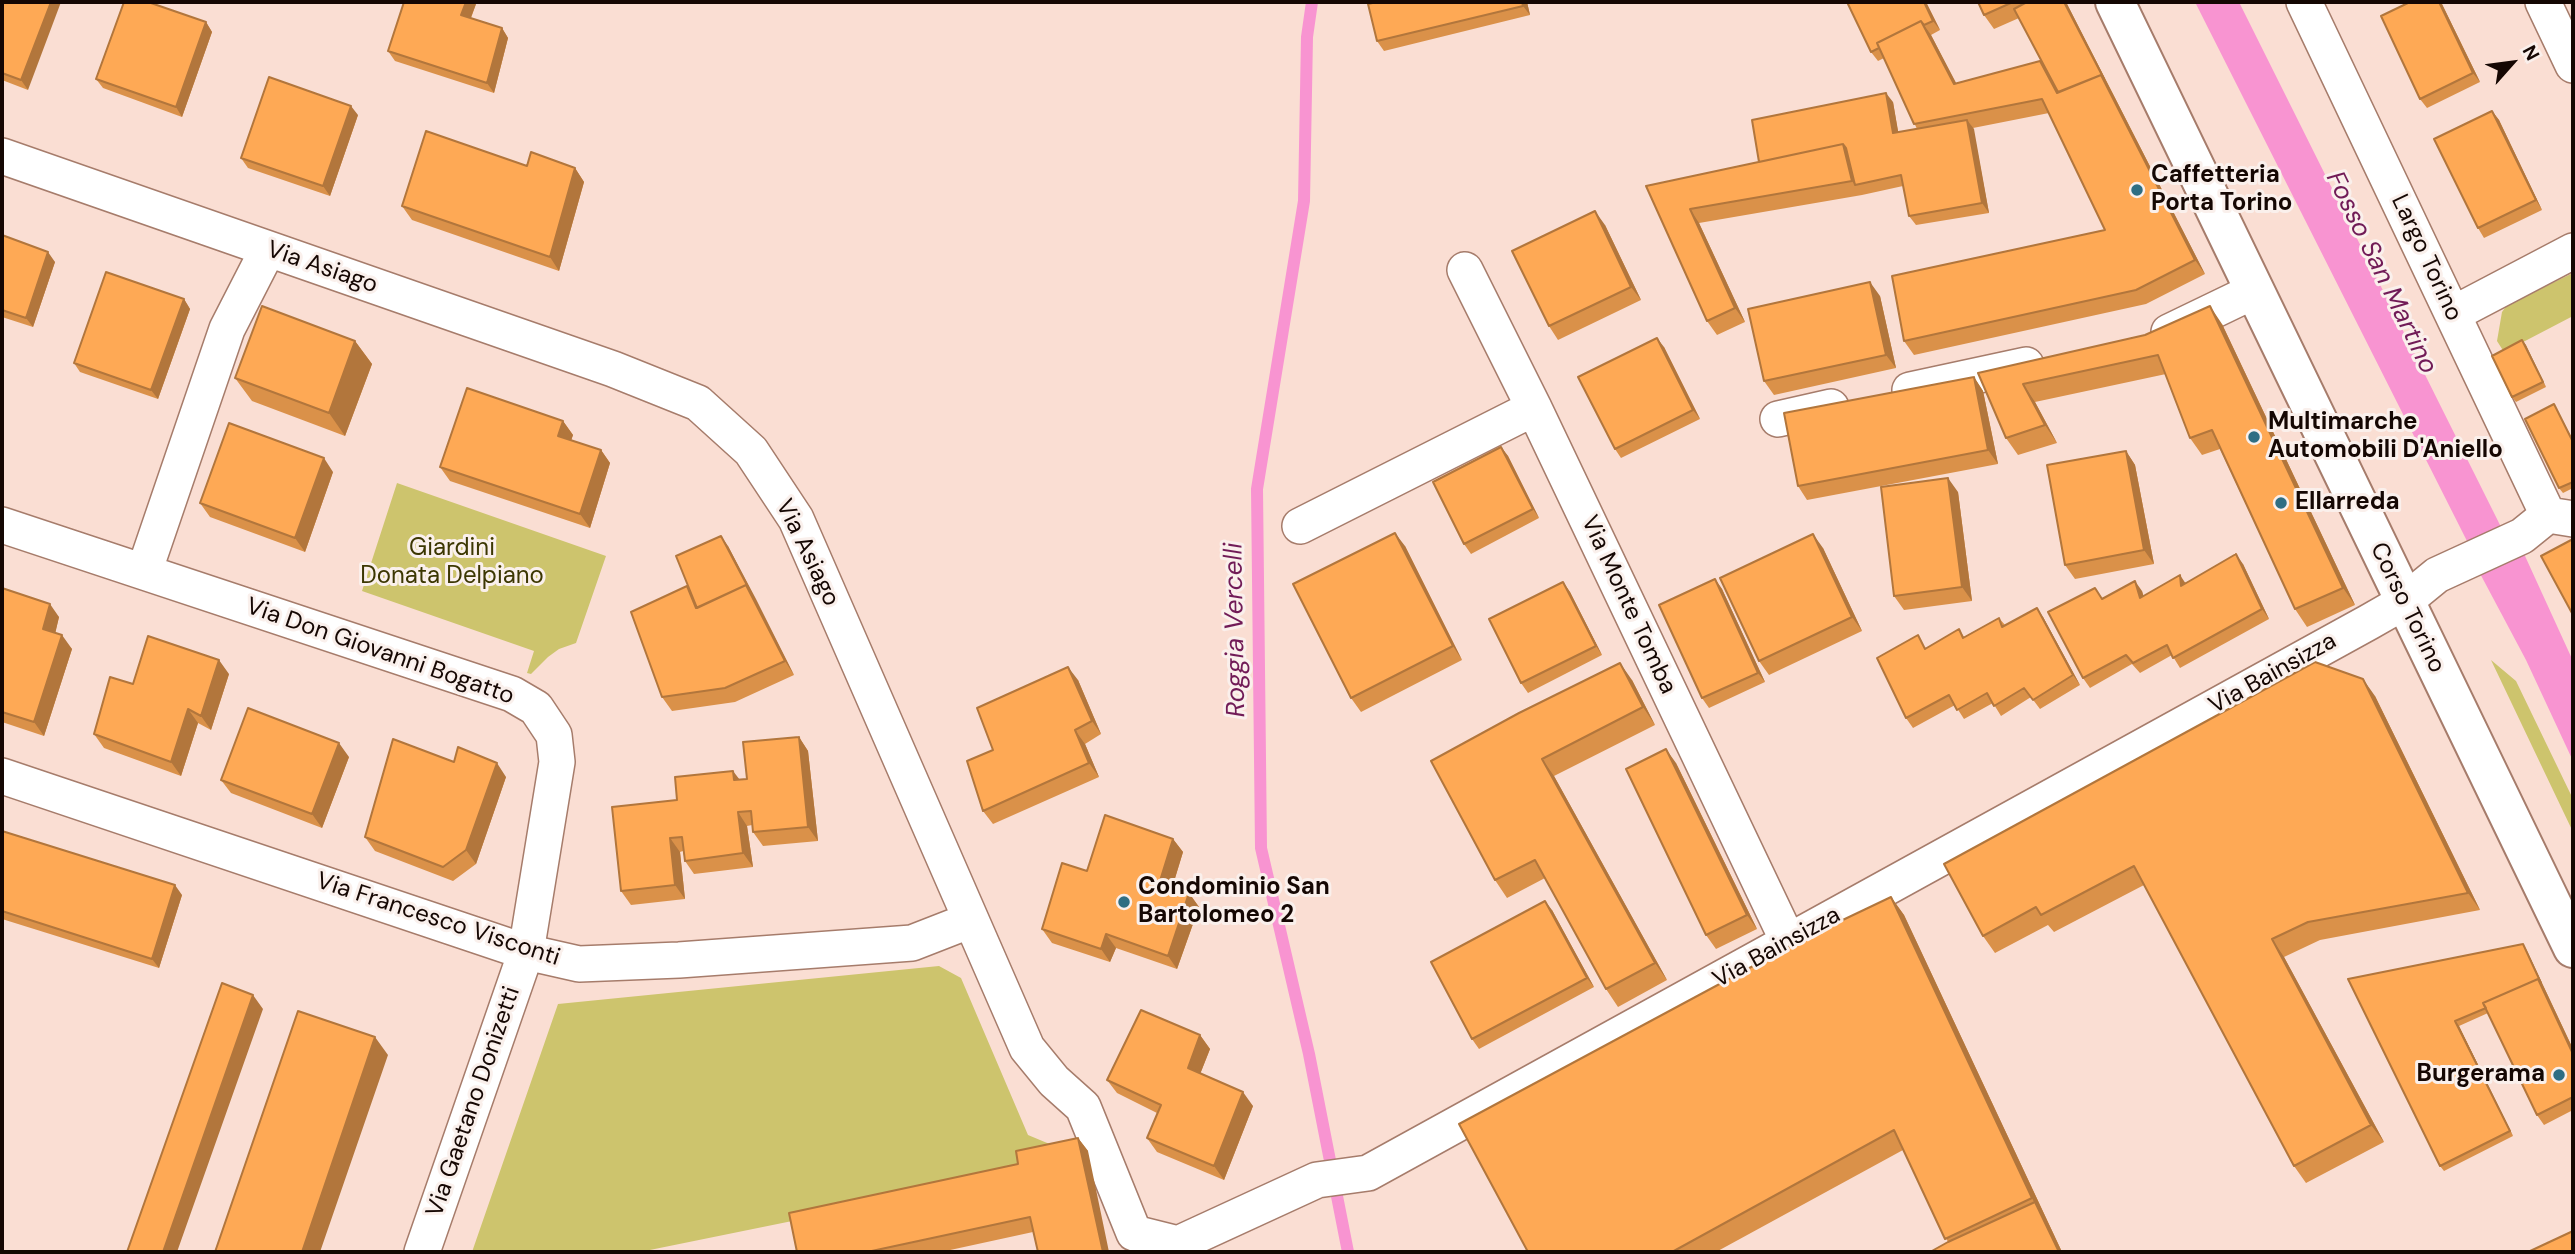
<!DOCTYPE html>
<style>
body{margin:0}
#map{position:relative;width:2575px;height:1254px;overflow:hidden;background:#faded3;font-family:"DM Sans",sans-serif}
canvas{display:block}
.frame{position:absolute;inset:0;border:4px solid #150703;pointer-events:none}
.north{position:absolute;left:2477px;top:28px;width:70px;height:70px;-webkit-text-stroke:5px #faf0ec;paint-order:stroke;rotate:62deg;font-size:19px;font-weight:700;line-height:28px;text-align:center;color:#150703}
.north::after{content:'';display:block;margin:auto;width:24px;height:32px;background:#150703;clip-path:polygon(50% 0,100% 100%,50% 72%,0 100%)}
</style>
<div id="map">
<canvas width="2575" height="1254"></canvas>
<div class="frame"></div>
<div class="north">N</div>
</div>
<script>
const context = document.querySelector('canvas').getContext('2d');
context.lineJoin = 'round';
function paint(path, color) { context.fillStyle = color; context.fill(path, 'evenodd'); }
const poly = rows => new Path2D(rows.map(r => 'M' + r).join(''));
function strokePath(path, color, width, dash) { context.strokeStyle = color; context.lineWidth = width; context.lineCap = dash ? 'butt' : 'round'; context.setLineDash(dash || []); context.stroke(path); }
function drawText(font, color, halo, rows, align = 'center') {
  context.font = font + ' "DM Sans",sans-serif'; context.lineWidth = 6; context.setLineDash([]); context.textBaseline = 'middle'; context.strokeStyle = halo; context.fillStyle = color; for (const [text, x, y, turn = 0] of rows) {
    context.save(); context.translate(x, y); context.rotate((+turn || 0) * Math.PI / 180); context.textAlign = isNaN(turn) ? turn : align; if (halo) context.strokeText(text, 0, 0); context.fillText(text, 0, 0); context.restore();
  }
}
paint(poly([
 [2573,273,2573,316,2504,352,2497,341,2502,312,2507,305],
 [397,483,606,556,576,643,559,649,548,657,531,674,527,673,534,651,362,591],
 [2491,660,2516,681,2573,799,2573,832],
 [939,966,961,978,1028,1135,1052,1145,1023,1174,640,1252,472,1252,558,1004]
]), '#cdc46d');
paint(poly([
 [2195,2,2239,2,2501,527,2520,545,2573,661,2573,761,2526,660,2476,566,2468,543]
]), '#f894d1');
strokePath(poly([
 [1312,2,1307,37,1304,201,1257,489,1261,848,1309,1054,1348,1252]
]), '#f894d1', 12);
const street = poly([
 [2304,2,2548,515],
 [2543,2,2573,65],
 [2,156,613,369,698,403,751,451,796,519,1027,1048,1054,1081,1083,1107,1134,1233,1178,1244,1317,1180,1368,1173,2369,622,2404,602,2437,575,2522,536,2548,515,2573,519],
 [1465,270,1534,408,1788,941],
 [2453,314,2573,251],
 [2169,332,2254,291],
 [1910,390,2026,365],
 [1778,419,1831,407],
 [2,525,512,694,536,708,554,735,557,762,526,952,422,1252],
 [1300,526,1534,408],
 [144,572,227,329,268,249],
 [2,776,526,952,579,964,679,960,912,943,971,920]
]);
const secondary = poly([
 [2115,2,2573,948]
]);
strokePath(street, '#a67c6b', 38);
strokePath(secondary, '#a67c6b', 42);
strokePath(street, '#fff', 35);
strokePath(secondary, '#fff', 38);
paint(poly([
 [2,2,28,90,2,80],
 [1527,2,1530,15,1384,51,1377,41],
 [1926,2,1940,30,1931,35,1956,84,2044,67,2019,18,1994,29,1984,15,1978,2,2066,2,2205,274,2146,304,1914,355,1904,341,2105,230,2049,113,1973,128,1989,213,1916,225,1909,216,1903,186,1862,195,1699,223,1745,322,1717,335,1707,321,1646,186,1759,162,1893,102,1898,132,1917,129,1884,58,1878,61,1871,52],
 [2410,2,2441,2,2480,82,2427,108,2420,99],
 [476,4,471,18,502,28,508,38,494,93,395,61,388,51],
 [206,22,212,32,182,117,103,88,96,79],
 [2492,111,2499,120,2542,210,2484,238,2478,228],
 [358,115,330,196,248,168,241,158],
 [527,166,575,168,584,182,559,271,412,220,402,206],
 [1605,225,1641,300,1558,340,1549,326],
 [2,235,55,262,33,327,2,317],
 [1880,296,1896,368,1774,395,1764,381],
 [184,299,190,309,158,399,80,372,74,363],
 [2222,324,2355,605,2307,627,2295,609,2220,449,2202,455,2190,438,2166,374,2035,402,2057,443,2018,455,2006,438,1978,373],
 [2522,340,2546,387,2516,402,2512,397],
 [355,341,372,364,345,436,252,401,235,378],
 [1664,347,1700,419,1621,458,1615,449],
 [1974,377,1983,391,1998,464,1807,500,1798,486],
 [2554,404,2573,440,2573,488,2563,493,2559,488],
 [563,421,573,435,571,440,601,450,610,463,590,528,450,481,440,467],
 [1501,447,1508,456,1539,518,1471,554,1464,544],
 [2126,451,2135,465,2154,564,2075,579,2065,565],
 [333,472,305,552,210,517,200,503],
 [1958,492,1972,601,1904,610,1894,596],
 [728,546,794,675,735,702,672,711,662,697,690,591],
 [1405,546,1462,660,1361,712,1351,698],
 [1823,548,1862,631,1769,675,1759,661],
 [2243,564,2269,619,2180,668,2172,655,2140,673,2132,664,2090,688,2083,678,2142,591,2143,596],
 [1715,579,1722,589,1765,682,1709,708,1702,698],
 [1563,582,1570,592,1602,655,1528,693,1521,683],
 [2,588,59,617,55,633,72,649,44,736,2,722],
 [2043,617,2080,685,2040,709,2031,697,2001,716,1993,703,1964,719,1955,705,1913,728,1906,718,1926,648,1959,629,1964,637,1999,618,2005,625],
 [229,674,211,730,198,723,181,776,104,748,94,734,133,684],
 [1078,680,1101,734,1085,744,1099,777,993,824,983,811,993,750],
 [1632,680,1655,725,1554,776,1667,980,1618,1007,1606,989,1545,878,1507,898,1495,880,1431,761],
 [2375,696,2480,910,2320,940,2284,957,2384,1142,2306,1183,2294,1166,2144,885,2054,932,2048,925,1995,953,1983,936],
 [799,737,808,751,818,841,763,846,753,832,752,825,747,826,753,867,694,874,685,861,683,851,680,852,685,899,631,905,621,891,677,800,739,780,747,779],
 [349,757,322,828,231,793,221,780],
 [454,762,506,777,476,864,453,881,375,851,365,837],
 [1676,763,1757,929,1716,949,1706,935],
 [2,831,182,895,159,968,2,919],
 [1173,839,1183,852,1172,888,1189,893,1199,907,1177,969,1116,948,1110,962,1052,943,1042,929,1087,871],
 [1891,897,1904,915,2062,1252,1930,1252,1948,1242,1903,1150,1716,1252,1528,1252],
 [1552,910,1594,987,1479,1049,1472,1039],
 [2523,944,2526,949,2573,1049,2573,1110,2544,1125,2537,1115,2488,1013,2459,1026,2513,1136,2444,1171,2440,1166,2348,979],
 [1200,1035,1210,1049,1200,1074,1253,1106,1224,1180,1157,1152,1147,1138,1157,1113,1117,1093,1107,1080],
 [1078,1138,1088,1151,1033,1232,941,1252,797,1252,1018,1164]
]), '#da9149');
paint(poly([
 [51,2,61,2,28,90,21,80],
 [466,2,474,2,476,4,468,25,461,15],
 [1522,2,1527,2,1530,15,1523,6],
 [1924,2,1926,2,1940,30,1933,21],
 [2064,2,2066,2,2205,274,2195,260],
 [2439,2,2441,2,2480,82,2473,73],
 [1921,21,1931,35,1964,98,1954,84],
 [206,22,212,32,182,117,176,107],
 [502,28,508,38,494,93,487,83],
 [1886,93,1893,102,1900,142,1893,133],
 [351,106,358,115,330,196,323,186],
 [2492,111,2499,120,2542,210,2536,200],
 [1967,120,1974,129,1989,213,1982,203],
 [1843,144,1853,157,1855,185,1852,181],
 [575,168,584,182,559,271,550,257],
 [1690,209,1699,223,1745,322,1735,308],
 [1595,211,1605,225,1641,300,1631,287],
 [48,252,55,262,33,327,26,318],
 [1870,282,1880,296,1896,368,1886,355],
 [184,299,190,309,158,399,151,390],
 [2210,306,2222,324,2355,605,2343,588],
 [1657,338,1664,347,1700,419,1693,410],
 [2522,340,2526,345,2546,387,2543,382],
 [355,341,372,364,345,436,329,413],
 [1974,377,1983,391,1998,464,1988,450],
 [2023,384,2035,402,2057,443,2045,425],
 [563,421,573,435,568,450,558,436],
 [1501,447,1508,456,1539,518,1533,509],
 [601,450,610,463,590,528,580,514],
 [2126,451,2135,465,2154,564,2144,550],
 [324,458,333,472,305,552,295,538],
 [1948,478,1958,492,1972,601,1962,587],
 [1395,533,1405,546,1462,660,1453,646],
 [1813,534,1823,548,1862,631,1852,617],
 [721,536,728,546,756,599,794,675,785,661],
 [2236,554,2243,564,2269,619,2262,609],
 [2180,575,2186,584,2181,586],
 [1715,579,1722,589,1765,682,1758,673],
 [2135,581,2142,591,2147,607,2140,598],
 [1563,582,1570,592,1602,655,1596,646],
 [50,604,59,617,53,643,43,629],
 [2037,608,2043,617,2080,685,2073,675],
 [62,635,72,649,44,736,34,722],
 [219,660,229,674,211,730,201,716],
 [1620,663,1632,680,1655,725,1643,707],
 [1068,667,1078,680,1101,734,1092,721],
 [2363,679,2375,696,2480,910,2468,893],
 [188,709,198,723,181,776,171,762],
 [1075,730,1085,744,1099,777,1089,763],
 [799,737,808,751,818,841,808,827],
 [339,743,349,757,322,828,312,814],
 [1666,749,1676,763,1757,929,1747,915],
 [1542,759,1554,776,1667,980,1655,963],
 [497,763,506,777,476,864,466,850],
 [733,771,743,784,734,780],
 [738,812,747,826,753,867,743,853],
 [670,838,680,852,685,899,675,885],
 [1173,839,1183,852,1169,898,1159,884],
 [175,885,182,895,159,968,152,959],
 [1189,893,1199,907,1177,969,1168,956],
 [1891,897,1904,915,2062,1252,2059,1252,2032,1198],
 [1545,901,1552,910,1594,987,1587,978],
 [1106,934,1116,948,1110,962,1101,949],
 [2272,939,2284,957,2384,1142,2371,1125],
 [2523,944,2526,949,2573,1049,2573,1054],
 [253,995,263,1009,177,1252,163,1252],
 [2455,1021,2459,1026,2513,1136,2510,1131],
 [1200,1035,1210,1049,1197,1082,1188,1068],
 [375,1037,388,1055,320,1252,302,1252],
 [1243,1092,1253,1106,1224,1180,1214,1166],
 [1078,1138,1088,1151,1109,1252,1103,1252]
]), '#b2763c');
const building = poly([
 [2,2,51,2,21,80,2,73,2,2],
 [124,2,148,2,206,22,176,107,96,79,124,2],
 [404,2,466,2,461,15,502,28,487,83,388,51,404,2],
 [1377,2,1522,2,1523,6,1377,41,1368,4,1377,2],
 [1847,2,1924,2,1933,21,1924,25,1921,21,1877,43,1879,48,1871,52,1847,2],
 [1978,2,2013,2,1984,15,1978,2],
 [2027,2,2064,2,2104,79,2101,75,2058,92,2014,9,2027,2],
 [2410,2,2439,2,2473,73,2420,99,2381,16,2410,2],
 [1921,21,1954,84,2040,61,2057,93,2101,75,2195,260,2136,290,1904,341,1892,276,2105,230,2042,99,1914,124,1877,43,1921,21],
 [269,77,351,106,323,186,241,158,269,77],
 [1886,93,1893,133,1967,120,1982,203,1909,216,1901,175,1855,185,1846,148,1843,144,1759,162,1752,120,1886,93],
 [2492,111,2536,200,2478,228,2434,139,2492,111],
 [426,131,527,166,531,152,575,168,550,257,402,206,426,131],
 [1843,144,1852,181,1690,209,1735,308,1707,321,1646,186,1843,144],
 [1595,211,1631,287,1549,326,1512,251,1595,211],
 [2,235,48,252,26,318,2,310,2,235],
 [106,272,184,299,151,390,74,363,106,272],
 [1870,282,1886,355,1764,381,1748,309,1870,282],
 [262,306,355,341,329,413,235,378,262,306],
 [2210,306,2343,588,2295,609,2212,430,2190,438,2158,355,2023,384,2045,425,2006,438,1978,373,2145,335,2210,306],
 [1657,338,1693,410,1615,449,1578,377,1657,338],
 [2522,340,2543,382,2512,397,2492,356,2522,340],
 [1974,377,1988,450,1798,486,1784,413,1974,377],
 [467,388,563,421,558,436,601,450,580,514,440,467,467,388],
 [2554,404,2573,442,2573,482,2559,488,2525,419,2554,404],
 [229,423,324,458,295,538,200,503,229,423],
 [1501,447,1533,509,1464,544,1433,482,1501,447],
 [2126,451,2144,550,2065,565,2047,465,2126,451],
 [1948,478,1962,587,1894,596,1881,487,1948,478],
 [1395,533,1453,646,1351,698,1293,584,1395,533],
 [1813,534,1852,617,1759,661,1720,578,1813,534],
 [721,536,749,589,746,585,697,608,676,556,721,536],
 [2573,539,2573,615,2541,556,2573,539],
 [2236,554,2262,609,2173,658,2167,645,2133,663,2126,655,2083,678,2048,612,2095,588,2102,599,2135,581,2140,598,2180,575,2181,586,2236,554],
 [1715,579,1758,673,1702,698,1659,605,1715,579],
 [1563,582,1596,646,1521,683,1489,619,1563,582],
 [746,585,785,661,725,688,662,697,631,612,687,586,696,608,746,585],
 [2,588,50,604,43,629,62,635,34,722,2,712,2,588],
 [2037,608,2073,675,2033,700,2024,688,1994,706,1987,693,1957,710,1949,695,1906,718,1877,658,1918,635,1925,649,1959,629,1963,638,1999,618,2002,627,2037,608],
 [148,636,219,660,201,716,188,709,171,762,94,734,110,677,133,684,148,636],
 [2315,662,2363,679,2468,893,2308,922,2272,939,2371,1125,2294,1166,2134,866,2041,915,2036,907,1983,936,1944,864,2315,662],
 [1620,663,1643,707,1542,759,1655,963,1606,989,1535,860,1495,880,1431,761,1519,713,1620,663],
 [1068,667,1092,721,1075,730,1089,763,983,811,967,761,993,750,977,708,1068,667],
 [248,708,339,743,312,814,221,780,248,708],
 [799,737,808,827,753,832,751,811,738,812,743,853,685,861,682,837,670,838,675,885,621,891,612,807,677,800,675,777,733,771,734,780,747,779,743,742,799,737],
 [393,739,454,762,458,747,497,763,466,850,443,867,365,837,393,739],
 [1666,749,1747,915,1706,935,1626,769,1666,749],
 [1105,815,1173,839,1159,884,1189,893,1168,956,1106,934,1101,949,1042,929,1062,863,1087,871,1105,815],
 [2,831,175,885,152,959,2,911,2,831],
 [1891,897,2032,1198,1945,1239,1894,1130,1672,1252,1528,1252,1459,1124,1807,937,1891,897],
 [1545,901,1587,978,1472,1039,1431,962,1545,901],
 [2523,944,2541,983,2538,979,2483,1003,2486,1008,2455,1021,2510,1131,2440,1166,2348,979,2523,944],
 [2538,979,2573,1054,2573,1097,2537,1115,2483,1003,2538,979],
 [222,983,253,995,163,1252,127,1252,222,983],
 [1141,1010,1200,1035,1188,1068,1243,1092,1214,1166,1147,1138,1161,1105,1107,1080,1141,1010],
 [298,1011,375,1037,302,1252,215,1252,298,1011],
 [1078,1138,1103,1252,1038,1252,1030,1217,867,1252,797,1252,789,1213,1018,1164,1016,1151,1078,1138],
 [2035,1202,2059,1252,1930,1252,1948,1242,2035,1202],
 [2573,1231,2573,1252,2528,1252,2573,1231]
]);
paint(building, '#fea955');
strokePath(building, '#b2763c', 2);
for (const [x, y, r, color] of [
 [2137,190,7,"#2f6e83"],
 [2254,437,7,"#2f6e83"],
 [2281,503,7,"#2f6e83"],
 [1124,902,7,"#2f6e83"],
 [2559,1075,7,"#2f6e83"]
]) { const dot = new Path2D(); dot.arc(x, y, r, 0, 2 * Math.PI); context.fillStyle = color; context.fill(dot); strokePath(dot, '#faf0ec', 2.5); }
drawText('bold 24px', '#150703', '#faf0ec', [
 ["Caffetteria",2151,176],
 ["Porta Torino",2151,204],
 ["Multimarche",2268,423],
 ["Automobili D'Aniello",2268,451],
 ["Ellarreda",2295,503],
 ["Condominio San",1138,888],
 ["Bartolomeo 2",1138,916],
 ["Burgerama",2545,1075,"right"]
], 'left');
drawText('24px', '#150703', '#faf0ec', [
 ["Largo Torino",2426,258,65],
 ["Via Asiago",322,268,19],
 ["Via Asiago",807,553,64],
 ["Via Monte Tomba",1628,605,65],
 ["Corso Torino",2407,608,64],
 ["Via Don Giovanni Bogatto",380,652,19],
 ["Via Bainsizza",2273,674,-29],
 ["Via Francesco Visconti",438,920,18],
 ["Via Bainsizza",1777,948,-29],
 ["Via Gaetano Donizetti",474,1102,-71]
]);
drawText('24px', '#3c3702', '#faf0ec', [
 ["Giardini",452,549],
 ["Donata Delpiano",452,577]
]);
drawText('italic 26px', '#711b57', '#faf0ec', [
 ["Fosso San Martino",2381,273,64],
 ["Roggia Vercelli",1236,630,-91]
]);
</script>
